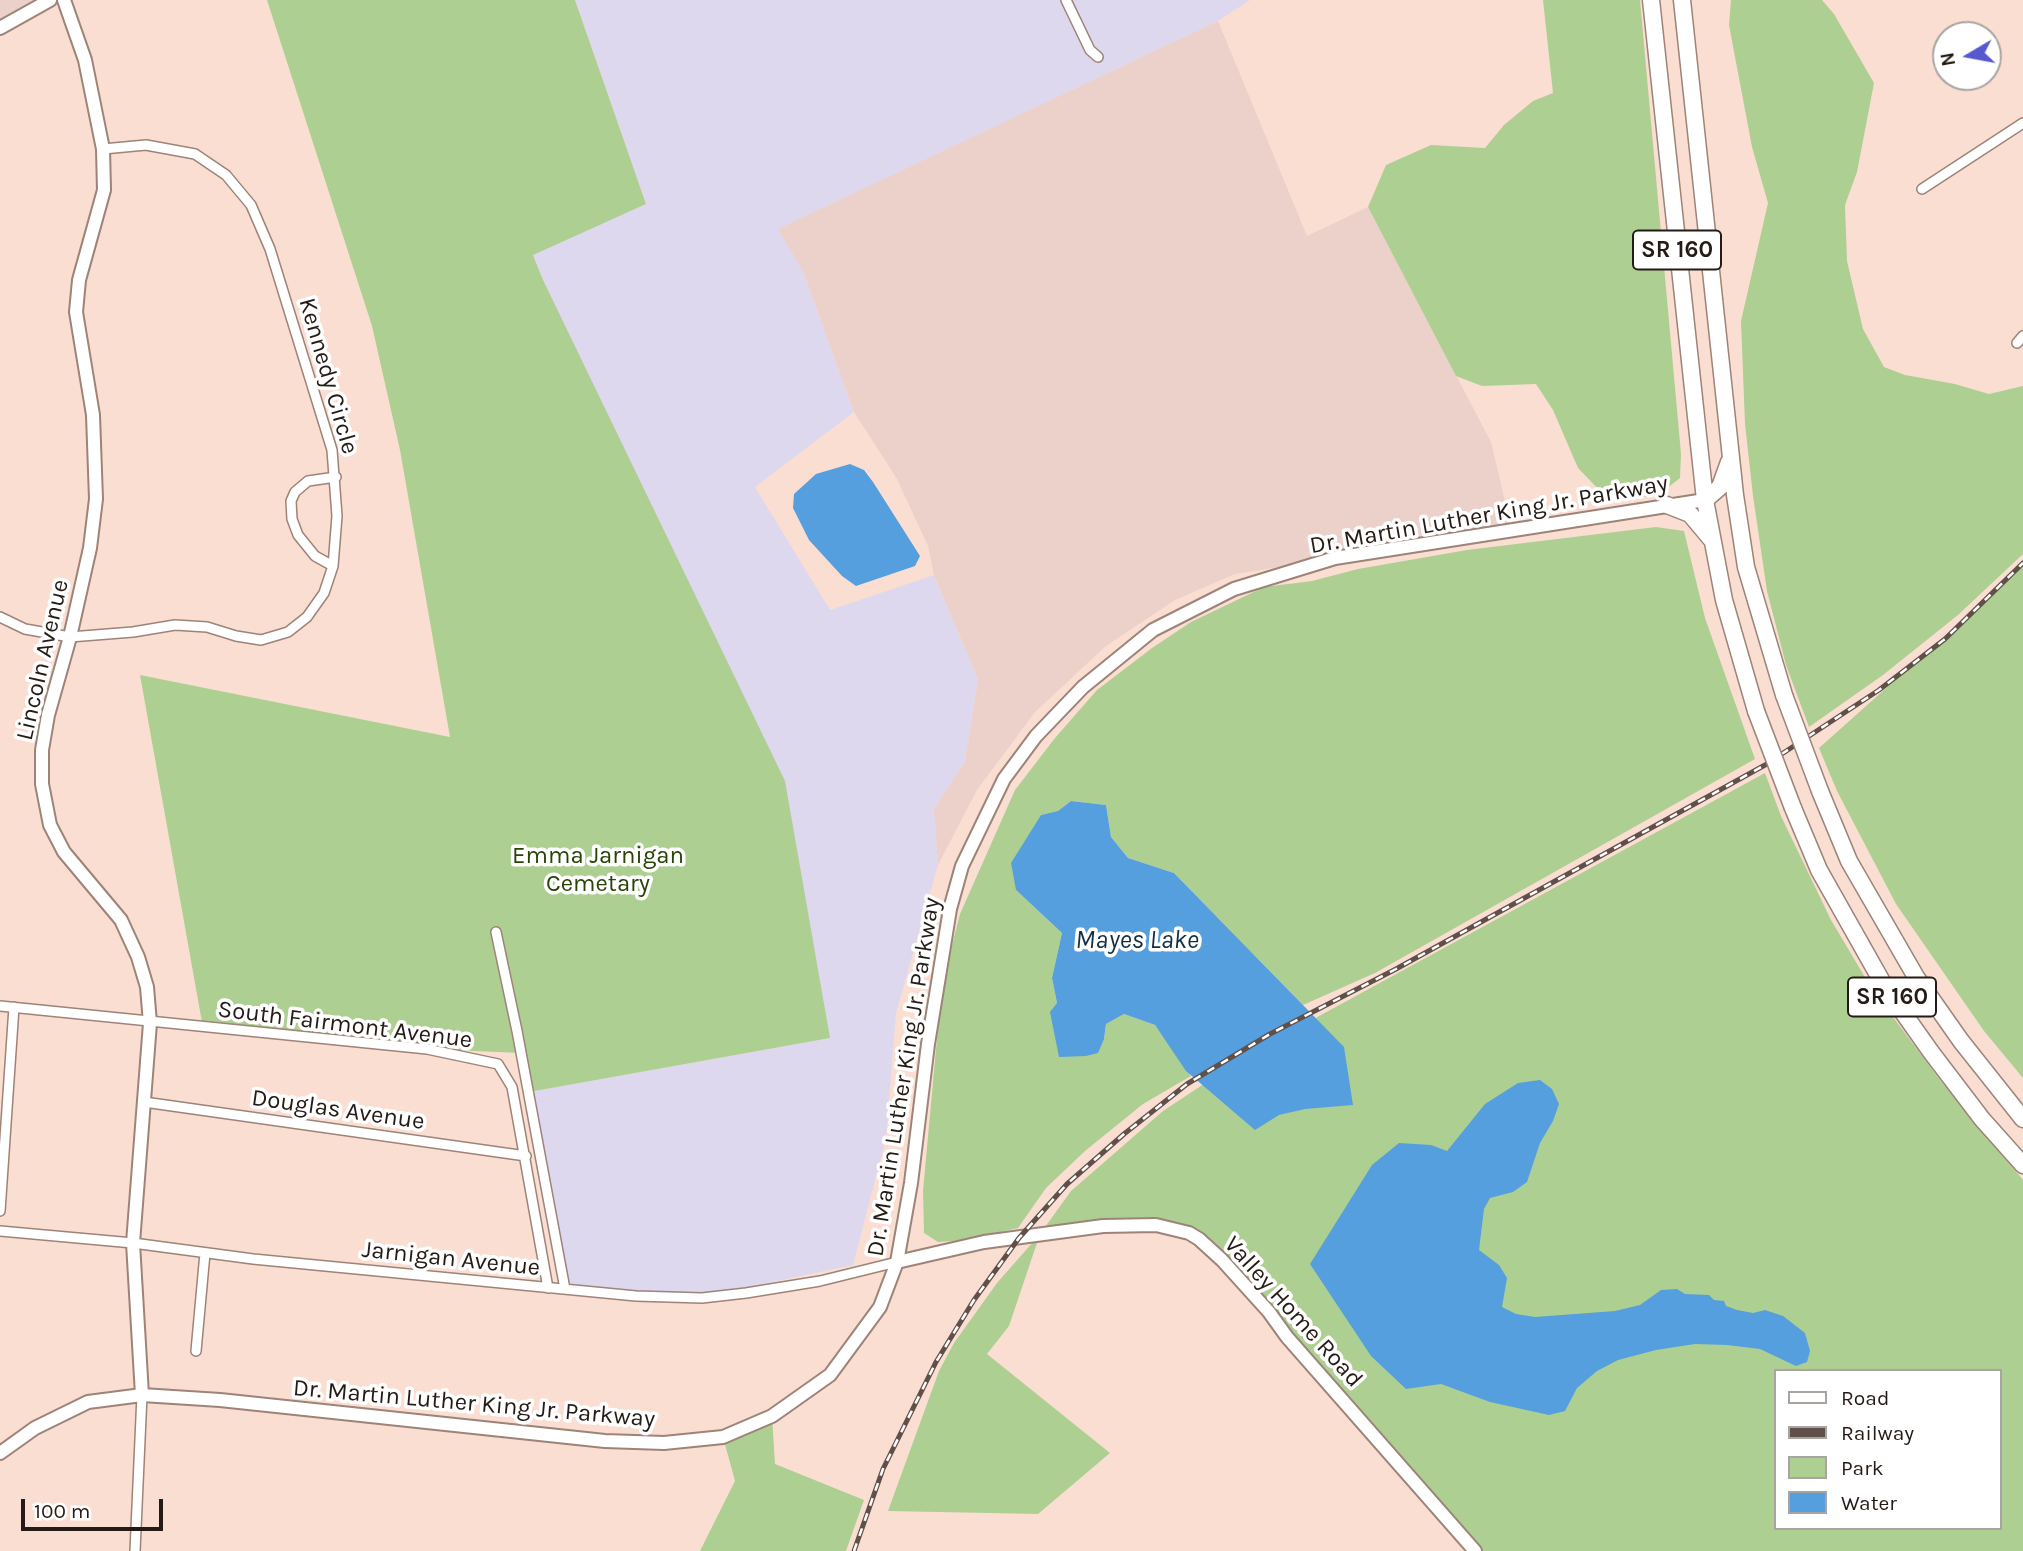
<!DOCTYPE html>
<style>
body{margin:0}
#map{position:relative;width:2023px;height:1551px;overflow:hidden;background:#fbded2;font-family:Karla,sans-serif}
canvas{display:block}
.legend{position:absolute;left:1774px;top:1369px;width:228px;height:161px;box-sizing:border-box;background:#fff;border:2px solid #a8a4a2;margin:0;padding:9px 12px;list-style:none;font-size:21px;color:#251b16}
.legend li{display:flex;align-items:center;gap:14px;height:35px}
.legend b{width:35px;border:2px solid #a8a4a2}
.north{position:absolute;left:1932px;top:21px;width:70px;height:70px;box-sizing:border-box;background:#fff;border:2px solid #a8a4a2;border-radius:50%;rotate:260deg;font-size:19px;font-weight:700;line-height:28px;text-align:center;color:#251b16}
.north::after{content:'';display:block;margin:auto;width:24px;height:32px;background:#5659d0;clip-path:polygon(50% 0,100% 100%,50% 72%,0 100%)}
.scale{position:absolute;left:21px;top:1499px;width:142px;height:32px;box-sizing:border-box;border:4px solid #251b16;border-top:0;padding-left:9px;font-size:21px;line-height:24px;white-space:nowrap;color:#251b16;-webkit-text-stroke:5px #fff;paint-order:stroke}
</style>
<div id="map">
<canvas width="2023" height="1551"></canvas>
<ul class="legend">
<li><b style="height:9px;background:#fff"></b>Road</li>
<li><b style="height:9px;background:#605049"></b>Railway</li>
<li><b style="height:19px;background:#aecf92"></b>Park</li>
<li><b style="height:19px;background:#559fde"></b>Water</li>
</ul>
<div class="north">N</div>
<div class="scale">100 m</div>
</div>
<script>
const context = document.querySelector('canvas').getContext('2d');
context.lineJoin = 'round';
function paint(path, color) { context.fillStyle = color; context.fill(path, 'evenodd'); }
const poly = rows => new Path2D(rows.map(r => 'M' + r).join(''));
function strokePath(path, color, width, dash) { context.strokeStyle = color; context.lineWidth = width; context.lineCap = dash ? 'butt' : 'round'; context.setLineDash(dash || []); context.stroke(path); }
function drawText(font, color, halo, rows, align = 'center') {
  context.font = font + ' Karla,sans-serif'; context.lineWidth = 7; context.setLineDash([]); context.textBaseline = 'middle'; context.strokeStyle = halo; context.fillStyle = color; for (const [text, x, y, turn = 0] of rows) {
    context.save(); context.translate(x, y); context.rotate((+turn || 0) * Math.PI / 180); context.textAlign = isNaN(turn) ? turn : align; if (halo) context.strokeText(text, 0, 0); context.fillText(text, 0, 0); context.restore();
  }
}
paint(poly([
 [575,0,1250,0,1218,21,779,229,803,271,854,412,755,487,830,610,934,575,978,679,965,762,934,809,938,865,896,1013,886,1138,853,1265,730,1291,692,1294,565,1289,529,1092,830,1038,533,254,646,204]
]), '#ddd8ed');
paint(poly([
 [0,0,50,0,0,28],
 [1218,21,1307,236,1368,207,1491,442,1512,530,1235,574,1175,600,1106,646,1035,712,977,790,938,865,934,809,965,762,978,679,934,575,928,546,897,479,854,412,803,271,778,229]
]), '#ebd1ca');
paint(poly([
 [267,0,575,0,646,204,533,255,543,280,785,781,830,1038,529,1092,521,1053,427,1049,203,1028,140,675,450,737,400,450,372,326],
 [1543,0,1640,0,1681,454,1680,478,1661,493,1645,497,1603,494,1578,468,1553,410,1536,384,1482,386,1456,376,1368,207,1386,165,1431,145,1485,148,1504,125,1533,101,1553,93],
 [1731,0,1822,0,1834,14,1874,83,1857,172,1845,205,1847,261,1863,329,1884,367,1905,375,1955,384,1989,394,2023,386,2023,554,1958,615,1883,675,1809,727,1786,665,1767,591,1753,496,1745,424,1741,321,1768,203,1752,147,1729,25],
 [1656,527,1684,531,1705,618,1755,759,1375,973,1303,1005,1174,873,1128,858,1111,837,1106,805,1071,801,1058,811,1041,815,1016,890,1062,933,1052,978,1057,1003,1104,1039,1106,1024,1124,1014,1155,1025,1191,1076,1143,1104,1085,1151,1046,1188,1018,1228,965,1240,938,1242,924,1233,923,1191,942,984,960,914,1015,790,1055,738,1097,690,1152,648,1191,622,1264,587,1312,581,1358,569,1467,550],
 [2023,566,2023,1078,1984,1031,1896,904,1837,791,1819,748],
 [1765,773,1781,816,1831,920,1872,989,1940,1080,2023,1180,2023,1551,1475,1551,1222,1260,1178,1229,1040,1234,1009,1326,987,1354,1110,1453,1038,1514,888,1511,939,1371,954,1343,997,1283,1040,1234,1071,1191,1163,1111,1234,1064,1321,1015],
 [1776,1371,2000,1371,2000,1528,1776,1528],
 [772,1416,775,1464,864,1500,846,1551,700,1551,735,1481,723,1437]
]), '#aecf92');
paint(poly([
 [850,464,864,470,873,482,920,556,915,566,856,586,842,576,809,540,793,508,794,494,816,474],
 [1071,801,1106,805,1111,837,1128,858,1174,873,1344,1047,1353,1105,1305,1109,1279,1115,1255,1130,1186,1071,1155,1025,1124,1014,1106,1024,1104,1039,1098,1053,1086,1056,1059,1057,1050,1012,1057,1003,1052,978,1062,933,1016,890,1011,863,1041,815,1058,811],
 [1540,1080,1552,1089,1559,1104,1553,1121,1540,1143,1527,1182,1513,1192,1490,1198,1484,1209,1479,1250,1499,1265,1507,1278,1502,1307,1516,1314,1535,1317,1615,1311,1640,1305,1661,1290,1677,1289,1685,1294,1709,1295,1714,1300,1724,1301,1726,1306,1737,1310,1753,1313,1765,1310,1783,1316,1805,1333,1810,1351,1807,1362,1796,1366,1760,1349,1727,1345,1695,1344,1656,1350,1618,1360,1597,1371,1577,1388,1565,1411,1549,1415,1490,1402,1441,1384,1406,1389,1371,1356,1310,1264,1372,1165,1399,1143,1431,1145,1447,1151,1485,1104,1518,1083]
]), '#559fde');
const street = poly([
 [1066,0,1090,50,1098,57],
 [1922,189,2023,123],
 [2017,343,2023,336],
 [333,566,315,556,298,535,292,519,291,501,295,492,308,481,336,477],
 [0,617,25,629,70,637,133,632,175,625,207,627,236,636,261,640,288,632,307,617,324,593,333,566,337,516,332,450,270,249,251,205,226,175,195,154,146,145,103,149],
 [496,932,517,1031,565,1289],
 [0,1006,427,1049,498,1064,512,1087,548,1288],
 [144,1102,526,1156],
 [0,1211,14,1007],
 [0,1231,133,1243,253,1259,636,1296,702,1298,746,1293,820,1281,897,1262],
 [196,1351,205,1253],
 [135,1551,142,1395]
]);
const secondary = poly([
 [64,0,85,60,103,149,104,190,79,280,76,312,93,415,96,499,90,548,70,637,48,715,42,750,42,784,50,825,64,852,121,920,138,957,147,987,150,1023,133,1243,142,1395],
 [0,28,50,0],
 [897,1262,984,1242,1103,1226,1156,1225,1189,1233,1199,1239,1222,1260,1269,1312,1287,1337,1475,1551],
 [0,1453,35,1428,88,1402,142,1395,220,1400,605,1441,664,1443,723,1437,772,1416,830,1375,880,1307,897,1262,911,1183,928,1044,950,909,962,866,1004,779,1036,736,1083,687,1153,630,1234,589,1335,558,1705,500]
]);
const highway = poly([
 [1651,0,1705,500,1724,600,1756,711],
 [1682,0,1735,495,1746,567,1784,695],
 [1705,500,1720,487,1729,462],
 [1667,505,1690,514,1711,539],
 [1820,791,1849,861,1916,977,1961,1041,2023,1119],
 [1793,808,1819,870,1885,987,1931,1052,1982,1119,2023,1165]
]);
strokePath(street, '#9d8378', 12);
strokePath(secondary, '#9d8378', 16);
strokePath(highway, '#9d8378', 19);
strokePath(street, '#fff', 9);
strokePath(secondary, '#fff', 12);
strokePath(highway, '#fff', 16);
const rail = poly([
 [854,1551,883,1469,936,1362,974,1300,1019,1238,1067,1184,1124,1134,1187,1084,1270,1034,1396,969,1765,765,1879,690,1945,639,2023,563]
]);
strokePath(rail, '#605049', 5);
strokePath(rail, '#fff', 2.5, [8]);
const highwayBridge = poly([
 [1784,695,1820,791],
 [1756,711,1793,808]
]);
strokePath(highwayBridge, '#9d8378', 19, []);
strokePath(highwayBridge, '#fff', 16);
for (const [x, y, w] of [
 [1677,250,88],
 [1892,997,88]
]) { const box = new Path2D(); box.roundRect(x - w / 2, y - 19.5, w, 39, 5); context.fillStyle = '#fff'; context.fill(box); strokePath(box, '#251b16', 2); }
drawText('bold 23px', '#251b16', null, [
 ["SR 160",1677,250],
 ["SR 160",1892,997]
]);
drawText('24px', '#251b16', '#fff', [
 ["Kennedy Circle",328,376,74],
 ["Dr. Martin Luther King Jr. Parkway",1489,515,-10],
 ["Lincoln Avenue",43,660,-77],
 ["South Fairmont Avenue",345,1025,7],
 ["Dr. Martin Luther King Jr. Parkway",904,1077,-81],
 ["Douglas Avenue",338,1110,8],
 ["Jarnigan Avenue",451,1259,6],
 ["Valley Home Road",1293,1312,48],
 ["Dr. Martin Luther King Jr. Parkway",474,1404,5]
]);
drawText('24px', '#294407', '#fff', [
 ["Emma Jarnigan",598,856],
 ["Cemetary",598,884]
]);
drawText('italic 26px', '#10304a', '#fff', [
 ["Mayes Lake",1137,941]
]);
</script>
